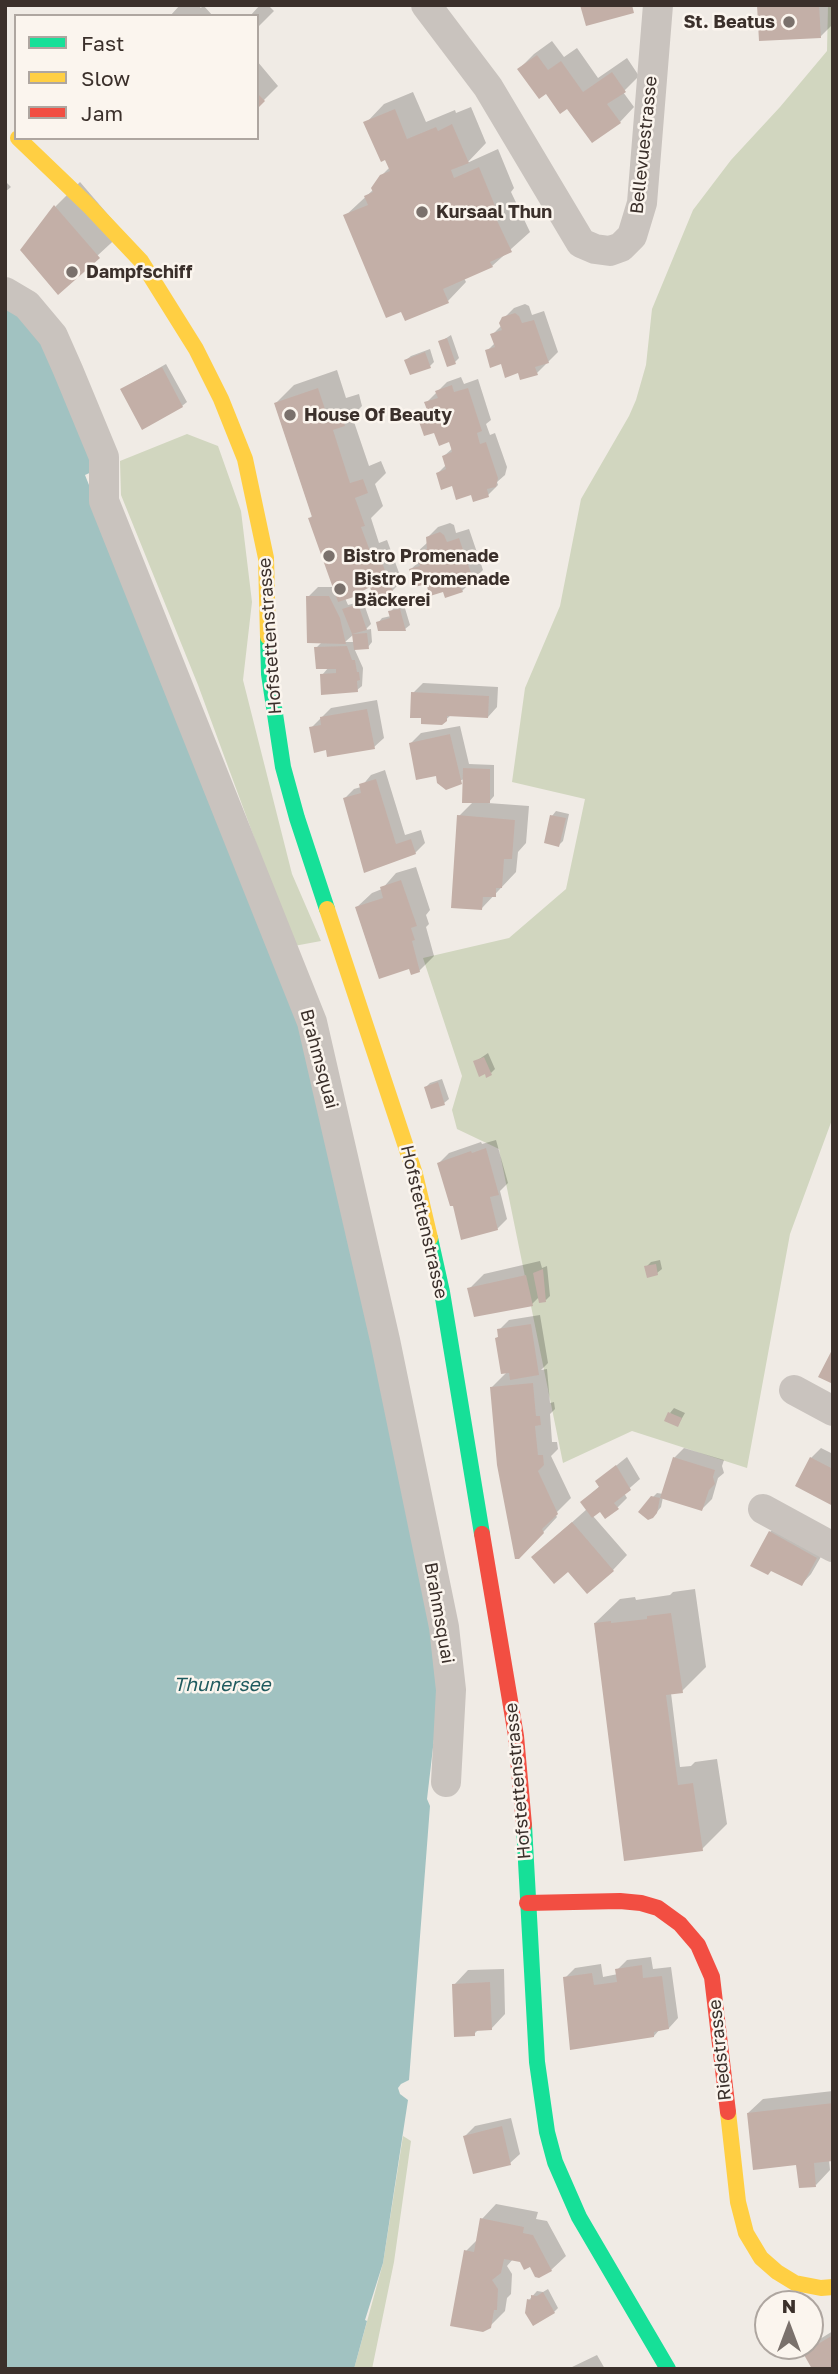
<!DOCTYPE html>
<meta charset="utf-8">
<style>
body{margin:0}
#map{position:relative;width:838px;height:2374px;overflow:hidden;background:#f0ebe5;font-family:"Golos Text",sans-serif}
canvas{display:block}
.frame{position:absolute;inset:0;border:7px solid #3b302b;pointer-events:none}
.legend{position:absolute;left:14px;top:14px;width:245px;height:126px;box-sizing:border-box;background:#fbf5ee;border:2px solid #aea6a0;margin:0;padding:9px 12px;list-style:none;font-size:21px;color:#3b302b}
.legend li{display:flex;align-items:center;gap:14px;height:35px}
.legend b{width:35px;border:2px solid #aea6a0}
.north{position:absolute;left:754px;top:2290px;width:70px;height:70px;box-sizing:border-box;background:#fbf5ee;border:2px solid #aea6a0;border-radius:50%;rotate:0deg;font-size:19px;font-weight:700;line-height:28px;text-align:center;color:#3b302b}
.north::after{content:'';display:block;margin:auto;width:24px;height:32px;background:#7a716c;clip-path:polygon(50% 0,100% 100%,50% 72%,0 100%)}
</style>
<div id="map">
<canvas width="838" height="2374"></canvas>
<div class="frame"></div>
<ul class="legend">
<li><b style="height:9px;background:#16e098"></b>Fast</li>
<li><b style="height:9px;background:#ffcf43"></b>Slow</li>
<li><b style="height:9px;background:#f24e42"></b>Jam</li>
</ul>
<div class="north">N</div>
</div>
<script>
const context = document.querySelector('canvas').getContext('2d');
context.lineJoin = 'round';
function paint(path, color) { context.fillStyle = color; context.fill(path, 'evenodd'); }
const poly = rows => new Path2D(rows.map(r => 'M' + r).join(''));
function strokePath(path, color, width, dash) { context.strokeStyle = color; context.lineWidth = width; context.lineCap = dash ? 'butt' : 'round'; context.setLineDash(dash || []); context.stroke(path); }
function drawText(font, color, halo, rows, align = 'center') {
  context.font = font + ' "Golos Text",sans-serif'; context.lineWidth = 5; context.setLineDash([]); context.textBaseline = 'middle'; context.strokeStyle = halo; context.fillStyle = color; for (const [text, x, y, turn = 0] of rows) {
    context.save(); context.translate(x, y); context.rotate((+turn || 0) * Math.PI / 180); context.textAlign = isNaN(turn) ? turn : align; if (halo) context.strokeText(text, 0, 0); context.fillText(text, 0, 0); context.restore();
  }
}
paint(poly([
 [828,5,833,5,833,1117,790,1234,747,1468,632,1431,563,1463,499,1149,457,1129,452,1110,462,1076,423,958,509,938,566,889,585,799,512,782,525,688,560,606,581,499,629,416,636,400,646,365,652,309,693,210,731,160,780,107,827,51],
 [187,434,218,446,241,511,252,602,243,680,292,874,321,941,294,946,198,685,121,495,120,461],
 [403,2136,411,2141,394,2262,372,2369,354,2369,383,2263]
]), '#d1d6bf');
paint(poly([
 [5,308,39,329,96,470,85,475,279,961,325,1109,441,1679,427,1799,430,1806,409,2080,401,2084,398,2088,400,2094,408,2100,383,2263,365,2320,367,2321,354,2369,5,2369]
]), '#a1c2c1');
paint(poly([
 [180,5,198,5,201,8,203,5,213,16,170,16],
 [260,5,268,5,274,11,257,28,257,16,250,16],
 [759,5,833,5,833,24,820,37],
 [552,41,564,57,577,48,598,78,627,58,639,76,623,92,634,107,620,122,568,106,519,69,534,54],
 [257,61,278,86,257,107],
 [413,92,426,122,455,110,456,113,471,107,486,143,467,163,498,149,514,188,511,192,530,232,492,266,464,278,466,282,448,301,345,216,374,189,381,176,390,167,366,123,384,104],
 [5,181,11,187,5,192],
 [80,182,123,232,58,292,22,250,56,206],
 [525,304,529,306,532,315,544,311,558,352,537,373,520,371,502,362,487,351,495,343,492,335,502,325,504,318,514,308],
 [451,335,459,358,455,362,440,342],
 [430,349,434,362,430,366,406,360,411,356],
 [166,364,187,402,182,406,122,389],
 [337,370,346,398,359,394,362,406,352,416,369,466,381,461,386,473,375,484,383,506,371,518,379,543,387,540,402,581,392,591,370,585,345,598,348,605,363,601,371,624,365,630,371,629,372,642,368,647,354,648,363,668,362,686,357,690,322,675,329,667,316,648,322,642,308,597,318,587,335,587,310,518,313,515,276,403,294,385],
 [354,634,355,642,345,642],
 [461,377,464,384,478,379,491,420,486,424,490,435,495,433,507,467,505,475,497,482,498,485,488,495,472,493,438,473,447,464,444,456,453,448,450,440,420,420,429,410,426,403,447,382],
 [450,523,454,525,456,533,469,529,483,570,462,591,444,590,427,581,411,569,420,561,417,552,427,543,428,537,438,527],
 [404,605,410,625,405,629,378,623,382,618,391,616,390,612,395,607],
 [423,683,498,687,497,707,488,717,451,715,442,723,423,717,413,693],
 [377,700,384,738,374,747,327,748,311,728,331,708],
 [460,726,469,764,494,765,494,796,488,803,529,806,526,843,518,852,516,872,482,908,459,816,474,801,464,779,455,783,437,774,411,743,421,733],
 [385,770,405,835,421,830,425,843,415,853,366,870,345,798,354,789,361,787,371,775],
 [556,811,569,814,563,841,559,845,552,816],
 [416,867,430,910,426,915,429,924,426,927,434,956,419,971,357,907,372,893,382,889,396,873],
 [488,1053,495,1069,491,1073,475,1062],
 [442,1079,449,1099,444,1103,426,1087,430,1083],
 [496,1140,508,1183,500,1191,507,1219,497,1229,454,1205,439,1163,449,1153,481,1142,482,1144],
 [660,1260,662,1269,657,1273,646,1267,651,1262],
 [540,1261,542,1268,547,1266,550,1296,546,1300,539,1297,532,1304,469,1289,484,1274],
 [540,1315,548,1363,541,1370,547,1369,550,1403,554,1402,555,1409,550,1414,552,1442,557,1442,558,1449,551,1456,571,1498,555,1514,557,1517,534,1542,491,1388,508,1371,497,1338,500,1335,499,1330,509,1320],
 [674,1408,685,1413,678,1425,670,1413],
 [684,1448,724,1460,722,1466,724,1473,718,1478,712,1499,702,1509,663,1497,661,1507,657,1512,652,1498,657,1493,663,1494,674,1458],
 [821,1448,833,1454,833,1504,811,1458],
 [627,1457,640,1479,624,1493,627,1498,618,1507,605,1516,600,1509,593,1516,627,1555,613,1570,568,1570,533,1557,587,1509,582,1502,601,1485,597,1481],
 [780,1522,826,1548,811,1574,802,1584,772,1569,753,1565,770,1532],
 [695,1589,706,1667,682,1691,671,1693,680,1767,691,1766,695,1762,717,1759,727,1824,702,1849,595,1623,620,1599,635,1597,636,1600,670,1595,673,1592],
 [651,1957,653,1969,671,1967,678,2018,669,2028,660,2029,654,2036,565,1978,575,1968,601,1964,603,1977,618,1974,617,1970,627,1960],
 [504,1969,505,2014,491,2029,479,2029,474,2034,454,1985,468,1970],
 [833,2091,833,2159,829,2160,830,2170,816,2185,798,2163,748,2113,763,2099],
 [511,2118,520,2154,510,2163,465,2136,475,2126],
 [496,2204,538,2212,536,2219,547,2221,566,2256,551,2270,513,2259,507,2266,512,2274,511,2294,507,2298,505,2311,490,2326,466,2251,478,2239,482,2219],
 [548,2289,558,2308,554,2312,529,2300,537,2291,543,2292],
 [833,2331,833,2369,805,2354,820,2339],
 [597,2355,605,2369,570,2369,570,2368]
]), '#0003');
paint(poly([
 [580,5,632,5,634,13,586,26],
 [757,5,819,5,821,38,759,41],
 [537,55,548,70,561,61,583,92,612,72,626,92,607,104,621,123,592,143,567,109,560,114,546,94,539,99,517,69],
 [257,93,265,101,257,109],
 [395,109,407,139,436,127,438,131,452,124,469,163,451,170,454,178,479,167,496,208,492,210,512,252,490,262,493,267,443,289,449,303,405,321,401,312,386,318,343,215,368,205,364,196,373,192,371,188,380,175,390,171,385,160,381,162,363,122],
 [54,205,100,258,58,295,20,250],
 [515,313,519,316,522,323,534,320,549,363,535,367,538,375,520,380,518,373,505,378,501,364,490,368,485,350,495,347,490,334,502,330,499,323,502,317],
 [447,338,456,364,447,367,438,341],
 [425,352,431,368,410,375,404,360],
 [162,367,183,407,142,430,120,389],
 [452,385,454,392,468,388,482,431,477,433,480,444,486,442,498,478,496,487,487,489,489,497,473,502,471,495,456,500,452,486,441,490,436,473,446,469,442,456,452,452,451,448,449,442,439,446,434,433,424,436,418,419,429,415,424,402,438,398,435,391],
 [318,388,327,415,340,411,345,426,333,430,350,483,363,479,368,493,355,498,365,526,361,527,370,551,377,549,393,592,374,599,370,587,357,594,357,596,338,602,308,518,312,517,274,403],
 [440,532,444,535,447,542,459,538,474,582,460,586,463,592,445,598,443,592,430,596,426,584,415,587,409,569,420,566,415,552,427,549,426,537],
 [306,596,329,596,340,618,346,644,307,643],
 [358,604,367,630,352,634,367,633,369,649,354,650,352,634,342,609],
 [400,609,406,631,378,631,376,622,390,618,388,611],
 [347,646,352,660,355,660,357,672,359,672,360,680,357,681,358,692,321,695,320,674,336,673,336,669,316,669,314,647],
 [411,692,489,696,488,718,447,716,447,721,442,725,421,724,421,718,410,718],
 [367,709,375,749,327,757,326,750,314,753,309,727,321,725,320,717],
 [450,734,462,784,446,790,437,783,436,776,416,780,409,743],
 [463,768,490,769,490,803,462,803],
 [376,779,396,844,411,839,416,854,364,873,343,798,361,793,359,784],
 [457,815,515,820,512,859,504,859,502,888,496,888,496,897,483,897,482,910,451,908],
 [550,815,566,818,559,847,544,843],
 [401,880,417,926,411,928,415,940,412,941,420,972,411,975,409,969,379,979,355,907,383,898,380,887],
 [484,1057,492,1075,486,1078,485,1074,479,1077,473,1061],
 [438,1082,445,1105,431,1109,424,1087],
 [486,1148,499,1195,490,1197,498,1230,461,1240,453,1206,450,1206,437,1163,471,1151,472,1153],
 [656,1264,658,1275,647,1278,644,1266],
 [543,1269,546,1302,539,1303,533,1273],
 [526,1275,533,1306,474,1317,467,1288],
 [531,1324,539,1375,510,1380,509,1373,501,1374,495,1338,498,1337,497,1329],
 [833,1348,833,1384,818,1377],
 [533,1383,536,1416,540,1416,541,1425,535,1426,538,1455,543,1455,544,1465,538,1471,558,1514,542,1529,544,1533,519,1559,515,1559,497,1465,490,1387],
 [668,1412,682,1418,678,1427,664,1421],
 [673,1457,715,1470,713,1477,715,1484,709,1490,702,1511,660,1498],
 [810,1457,833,1469,833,1506,795,1486],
 [616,1465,631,1490,614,1503,619,1509,605,1519,600,1512,592,1518,580,1502,599,1487,595,1481],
 [651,1496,660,1498,657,1513,653,1518,648,1520,638,1512],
 [572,1522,614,1571,587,1594,568,1572,554,1584,531,1557],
 [769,1531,817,1558,802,1586,771,1571,768,1575,750,1566],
 [671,1613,683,1693,666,1695,678,1785,693,1783,703,1851,624,1861,594,1623,611,1621,611,1623,647,1619,647,1616],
 [642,1965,643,1978,662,1976,669,2029,654,2032,654,2037,570,2050,563,1977,592,1973,594,1985,617,1982,615,1969],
 [490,1982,492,2030,475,2031,475,2036,454,2037,452,1984],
 [833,2103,833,2161,814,2163,816,2187,799,2188,796,2165,753,2170,747,2113],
 [502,2126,511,2165,473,2174,463,2136],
 [480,2218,524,2227,523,2233,533,2235,552,2271,539,2278,535,2277,530,2267,524,2270,520,2262,504,2259,501,2273,492,2280,498,2289,497,2310,494,2310,491,2328,483,2332,450,2326,464,2250,474,2252],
 [543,2292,555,2313,533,2326,525,2313,527,2299,531,2300,531,2295,537,2296],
 [833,2335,833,2369,812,2369,803,2353]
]), '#c3afa7');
strokePath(poly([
 [426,5,488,87,581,243,595,249,610,251,621,247,632,236,642,203,658,5],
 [5,292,27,305,53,336,68,370,104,457,104,501,312,1022,385,1340,444,1627,451,1690,446,1782],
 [794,1390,833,1411],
 [763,1509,833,1547]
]), '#c9c3be', 30);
strokePath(poly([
 [268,637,269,674,283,767,297,818,327,909],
 [430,1238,442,1292,482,1534],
 [524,1825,537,2062,547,2132,555,2162,579,2217,668,2369]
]), '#16e098', 16);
strokePath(poly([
 [18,138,90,207,141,261,196,349,221,399,245,459,266,558,268,637],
 [327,909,415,1174,430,1238],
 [728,2112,738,2202,746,2233,761,2258,777,2272,795,2283,821,2288,833,2287]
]), '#ffcf43', 16);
strokePath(poly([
 [482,1534,516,1736,524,1825],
 [527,1903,620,1901,641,1903,658,1908,680,1924,698,1945,712,1977,728,2112]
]), '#f24e42', 16);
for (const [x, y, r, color] of [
 [789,22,7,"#7a716c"],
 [422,212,7,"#7a716c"],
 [72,272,7,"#7a716c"],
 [290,415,7,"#7a716c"],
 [329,556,7,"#7a716c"],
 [340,589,7,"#7a716c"]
]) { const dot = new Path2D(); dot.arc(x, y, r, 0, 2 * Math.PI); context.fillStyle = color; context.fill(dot); strokePath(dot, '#fbf5ee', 2.5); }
drawText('bold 18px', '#3b302b', '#fbf5ee', [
 ["St. Beatus",775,22,"right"],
 ["Kursaal Thun",436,212],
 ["Dampfschiff",86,272],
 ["House Of Beauty",304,415],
 ["Bistro Promenade",343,556],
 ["Bistro Promenade",354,579],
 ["Bäckerei",354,600]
], 'left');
drawText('18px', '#3b302b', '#fbf5ee', [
 ["Bellevuestrasse",644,145,-84],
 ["Hofstettenstrasse",270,636,-94],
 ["Brahmsquai",319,1059,75],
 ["Hofstettenstrasse",424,1222,77],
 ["Brahmsquai",439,1613,80],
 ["Hofstettenstrasse",518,1781,-95],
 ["Riedstrasse",720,2050,-96]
]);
drawText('italic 19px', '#1f5a5e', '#fbf5ee', [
 ["Thunersee",222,1685]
]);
</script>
